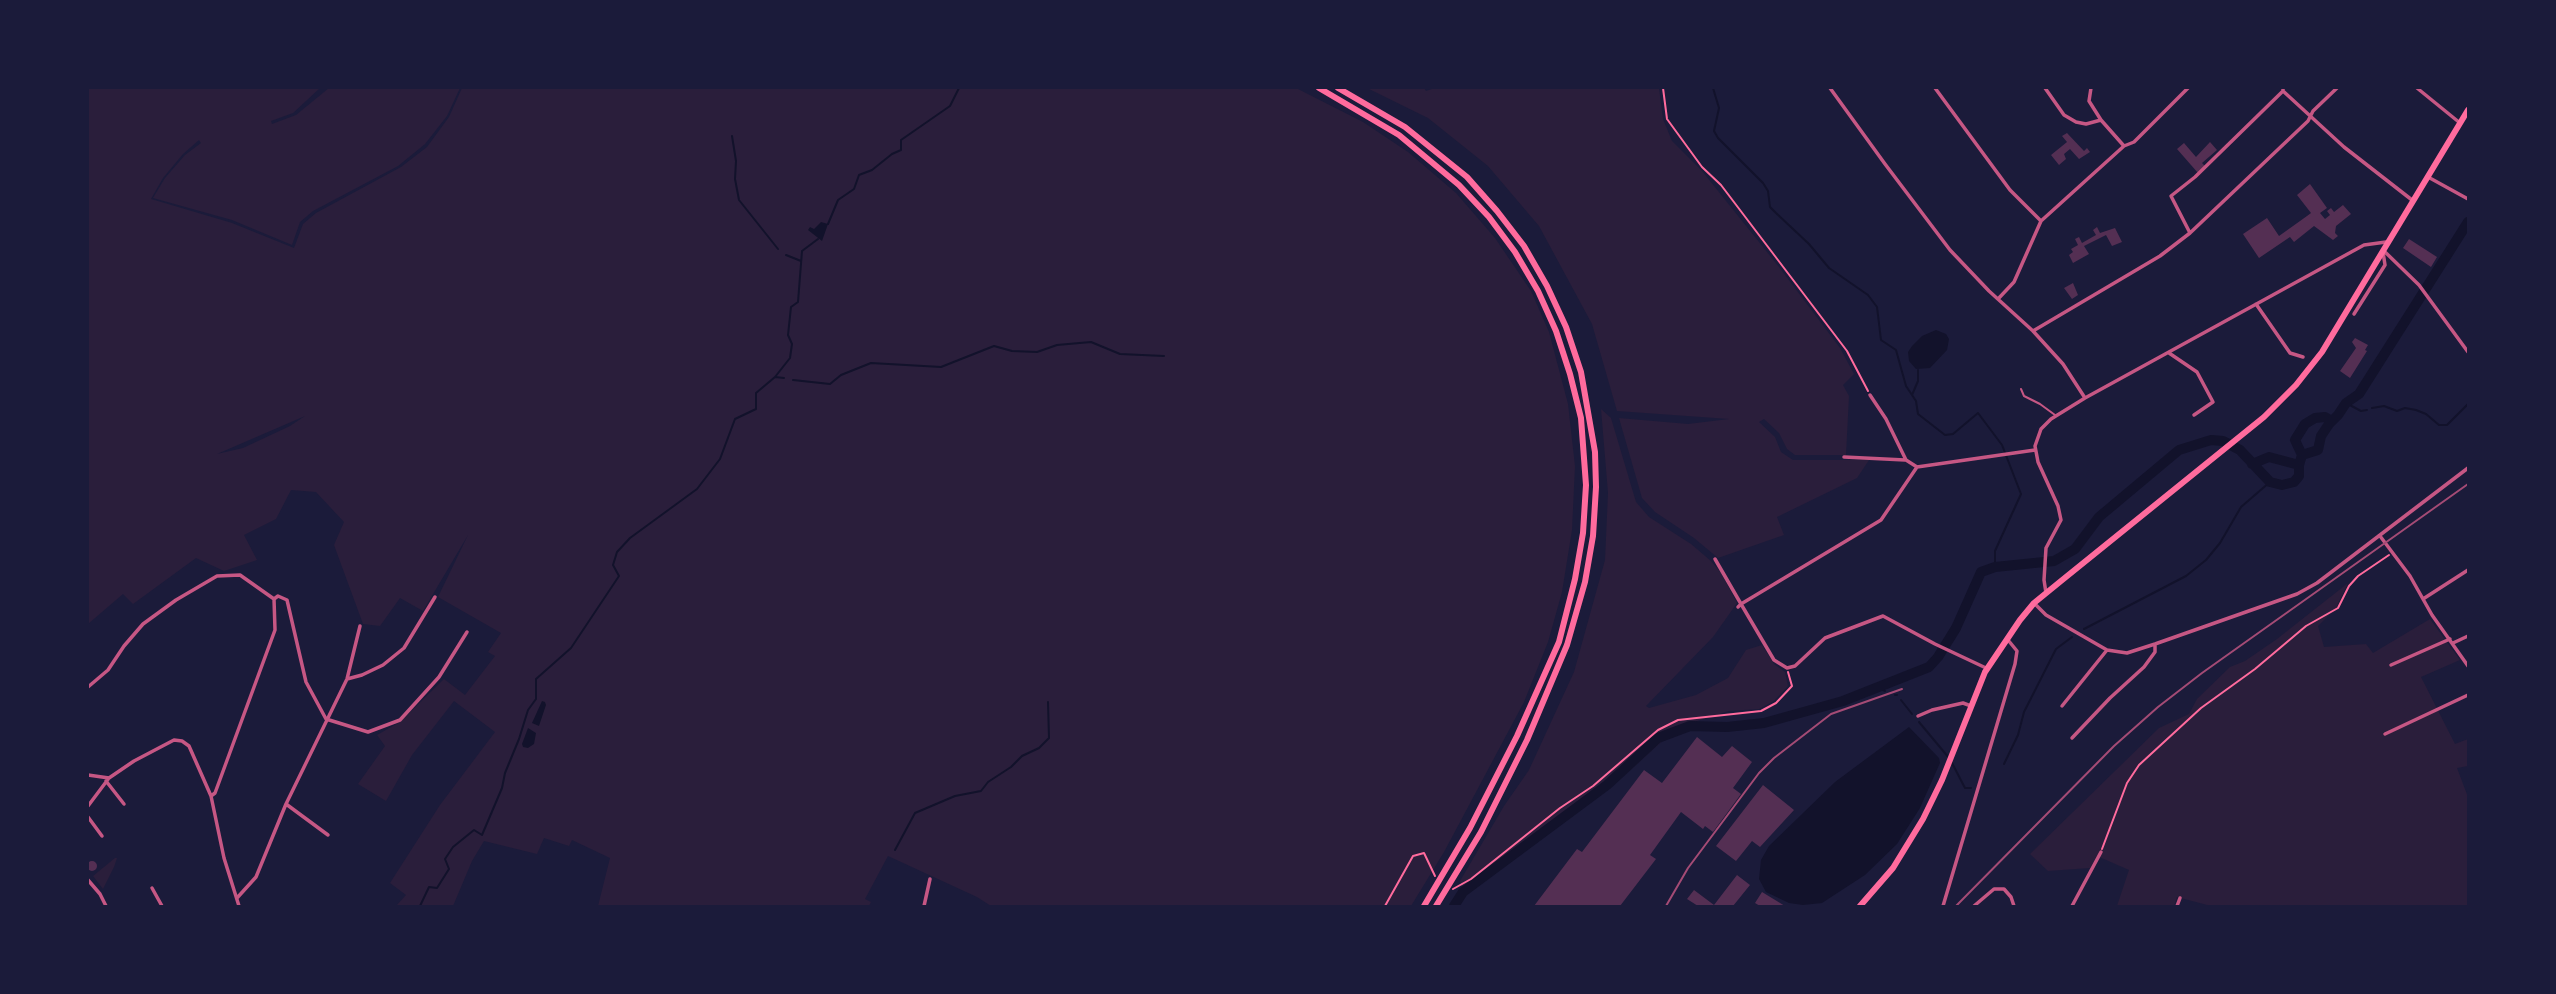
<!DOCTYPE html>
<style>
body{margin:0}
#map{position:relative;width:2556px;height:994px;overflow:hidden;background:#1b1b3a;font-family:"Source Sans 3",sans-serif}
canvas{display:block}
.frame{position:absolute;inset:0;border:89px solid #1b1b3a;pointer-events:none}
</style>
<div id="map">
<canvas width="2556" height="994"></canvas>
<div class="frame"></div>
</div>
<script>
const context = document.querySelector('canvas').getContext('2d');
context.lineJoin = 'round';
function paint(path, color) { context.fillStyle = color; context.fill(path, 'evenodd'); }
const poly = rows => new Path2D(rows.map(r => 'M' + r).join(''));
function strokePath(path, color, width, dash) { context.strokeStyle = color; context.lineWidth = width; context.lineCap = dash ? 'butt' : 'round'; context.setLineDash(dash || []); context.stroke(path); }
paint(poly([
 [88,88,320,88,293,113,271,121,272,124,296,115,329,88,460,88,447,116,425,144,398,166,313,211,300,222,292,245,232,220,153,198,165,178,185,155,201,143,199,140,183,154,163,178,151,199,232,223,294,248,303,224,316,213,401,167,427,147,449,117,462,88,1296,88,1363,122,1408,152,1456,193,1495,238,1531,291,1549,332,1568,404,1575,466,1572,530,1562,592,1548,642,1524,702,1444,852,1411,906,991,906,977,897,888,856,865,899,871,902,869,906,598,906,610,858,572,840,569,846,544,838,537,854,484,841,472,861,453,906,396,906,406,895,390,883,440,805,495,732,454,701,412,755,386,801,358,784,385,746,377,735,400,722,444,679,465,695,495,656,488,652,501,633,438,597,468,535,423,611,400,598,380,626,363,624,334,545,344,522,316,492,291,490,276,519,244,535,257,560,224,571,196,558,133,604,123,594,88,624],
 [305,416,290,426,243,448,217,454],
 [1367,88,1424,88,1426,91,1435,88,1659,88,1663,119,1672,141,1702,171,1779,267,1840,348,1854,374,1843,385,1849,396,1846,455,1795,455,1787,449,1779,433,1764,419,1759,422,1775,437,1781,452,1793,460,1869,460,1857,478,1777,517,1784,535,1718,558,1694,538,1655,512,1642,498,1619,418,1688,424,1729,419,1617,411,1592,324,1539,226,1488,166,1428,118],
 [1601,409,1611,418,1636,502,1649,517,1691,544,1711,561,1721,573,1737,603,1713,637,1646,706,1649,708,1696,695,1728,678,1746,650,1762,645,1774,664,1785,672,1788,686,1774,701,1759,709,1729,711,1678,727,1626,774,1554,821,1465,896,1460,881,1504,806,1529,770,1574,672,1605,560,1608,493],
 [2348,583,2336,608,2318,626,2324,647,2366,644,2373,653,2430,619,2460,660,2421,677,2455,744,2468,739,2468,766,2457,768,2468,797,2468,906,2211,906,2177,897,2174,906,2117,906,2129,870,2097,856,2090,868,2048,871,2030,854,2159,728,2189,714,2197,699,2230,667,2245,661,2277,639],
 [115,858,117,858,114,867,103,889,93,876]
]), '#2a1e3b');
paint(poly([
 [821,222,828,224,822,241,808,230,810,227,814,229],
 [1936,330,1946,334,1949,339,1947,350,1930,368,1916,369,1909,361,1908,352,1912,346,1922,336],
 [542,701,545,702,546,705,539,726,532,723],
 [1909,727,1939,758,1940,763,1920,808,1897,844,1865,875,1822,903,1803,905,1789,903,1766,892,1759,879,1761,860,1769,846,1835,782],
 [528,728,536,733,534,744,528,748,523,747,522,744]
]), '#12122b');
strokePath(poly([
 [1713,88,1719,108,1714,131,1718,138,1763,183,1768,191,1770,207,1776,213,1809,244,1829,268,1868,295,1877,307,1881,340,1896,350,1906,386,1916,401,1918,414,1945,435,1953,434,1978,413,2002,445,2021,494,1995,551,1995,567],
 [732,136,736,161,735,179,739,200,778,249],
 [828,224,838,200,854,189,859,175,872,170,892,154,901,150,901,140,950,106,959,88],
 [786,255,801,261],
 [775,377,784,378],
 [793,380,830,384,841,375,871,363,941,367,994,346,1012,351,1037,352,1057,345,1091,342,1120,354,1164,356],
 [1912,395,1918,381,1918,370],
 [2346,403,2361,411,2367,410],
 [2372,408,2384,406,2397,411,2405,408,2416,410,2426,414,2439,425,2447,425,2468,404],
 [2084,629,2186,576,2206,560,2220,543,2241,507,2270,482],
 [1877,687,1885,691],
 [1895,695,1897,695],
 [1901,700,1912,714],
 [1919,722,1949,758],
 [1952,763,1965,788,1971,788],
 [2004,764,2018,735,2024,712,2056,649,2072,637],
 [895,850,915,813,955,796,981,791,988,782,1011,767,1022,756,1039,748,1049,738,1048,702],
 [420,906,429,887,437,888,449,869,445,859,453,847,474,830,482,835,502,788,505,773,519,739,528,710,536,699,536,679,571,648,619,576,613,565,617,552,630,538,697,489,720,459,735,419,756,409,756,393,775,377,790,358,792,344,788,335,791,307,798,302,802,251,818,239]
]), '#12122b', 2);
strokePath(poly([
 [2302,455,2295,440,2305,424,2315,418,2325,417,2332,421],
 [2252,464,2269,457,2299,465],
 [1454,906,1463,892,1607,785,1658,738,1690,726,1727,727,1764,723,1843,701,1929,667,1938,657,1956,628,1981,572,1995,567,2054,561,2075,549,2099,517,2179,450,2211,440,2223,441,2240,450,2270,482,2282,485,2294,482,2299,476,2299,465,2302,455,2318,450,2321,436,2329,424,2338,415,2346,403,2359,394,2468,222]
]), '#12122b', 10);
paint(poly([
 [2067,133,2084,151,2087,148,2090,152,2079,159,2070,149,2064,154,2066,159,2059,165,2051,155,2067,142,2062,136],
 [2210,142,2217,150,2202,163,2205,166,2198,173,2177,149,2184,143,2196,157],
 [2310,184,2327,208,2320,213,2325,219,2330,215,2327,211,2331,208,2334,212,2343,205,2351,214,2336,226,2335,233,2338,236,2333,240,2314,226,2294,242,2290,237,2259,258,2243,234,2267,218,2279,236,2307,216,2311,213,2297,195],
 [2097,227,2100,233,2115,228,2122,242,2112,246,2106,235,2084,246,2089,254,2073,263,2069,255,2073,252,2071,249,2078,245,2075,239,2079,237,2082,243,2096,235,2093,230],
 [2409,239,2437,257,2431,267,2403,248],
 [2073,283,2078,295,2072,299,2064,288],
 [2355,338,2368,345,2365,350,2367,351,2350,378,2340,371,2356,348,2352,342],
 [1697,737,1722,757,1732,746,1752,762,1733,788,1741,794,1713,832,1705,826,1703,829,1681,812,1650,855,1656,859,1620,906,1534,906,1577,849,1582,852,1644,770,1662,783],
 [1763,785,1794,810,1760,847,1752,841,1736,861,1716,846],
 '87 866a5 5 0 1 1 10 0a5 5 0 1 1-10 0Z',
 [1737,875,1750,885,1733,906,1698,906,1687,899,1694,890,1714,905],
 [1762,892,1785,906,1760,906,1755,903]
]), '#542f53');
strokePath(poly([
 [1663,88,1667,119,1702,167,1721,185,1847,351,1868,391],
 [2102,849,2127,783,2139,765,2201,708,2255,669,2306,626,2338,608,2349,586,2358,576,2389,555],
 [1453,889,1471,879,1560,808,1593,786,1658,730,1678,720,1761,711,1776,703,1792,686,1788,672],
 [1385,906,1413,856,1424,853,1435,876]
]), '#ff6b9d', 2);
strokePath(poly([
 [2021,389,2024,396,2040,404,2055,415]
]), '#c65784', 2);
strokePath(poly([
 [1830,88,1885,164,1950,250,1989,291,2033,331,2063,364,2085,398],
 [1935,88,2010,190,2041,221],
 [2045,88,2064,115,2076,122,2086,124,2101,120],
 [2091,88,2089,101,2101,120,2124,146],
 [2283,88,2283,91,2344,147,2412,200],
 [2417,88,2460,123],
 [2428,177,2468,199],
 [2190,233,2171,196,2195,177,2283,91],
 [2383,250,2419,285,2468,352],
 [1998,299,2014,282,2041,221,2124,146,2134,142,2188,88],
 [2256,304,2290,353,2303,357],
 [2354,314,2385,265,2383,252],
 [2033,331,2160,256,2190,233,2308,121,2313,111,2337,88],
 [2169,353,2197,372,2213,402,2194,415],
 [1870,395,1886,419,1906,460,1917,467],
 [1844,457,1905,460],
 [2380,536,2410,576,2432,615,2468,666],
 [1715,559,1741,604,1738,607],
 [2046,593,2044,580,2046,548,2061,520,2058,506,2038,462,2035,446,2041,429,2051,419,2085,398,2364,245,2386,242],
 [274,599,278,596,287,600,306,682,326,719,368,732,400,720,439,677,467,632],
 [2423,599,2468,570],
 [2034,603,2046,615,2107,650,2127,653,2155,644,2297,594,2317,583,2468,468],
 [2453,643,2468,636],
 [2391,665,2450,639],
 [1986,668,1935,644,1883,616,1825,638,1795,666,1787,668,1774,660,1741,604,1881,520,1917,467,2035,450],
 [347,679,362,675,383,665,404,648,435,597],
 [88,687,108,670,124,646,143,624,176,600,217,576,240,575,274,599,275,630,215,793,211,796,224,858,239,906],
 [2062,706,2107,650],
 [1918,716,1932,710,1963,703,1971,706],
 [2385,734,2468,695],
 [2072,738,2110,698,2144,667,2155,652,2155,644],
 [88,775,109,778],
 [106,781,124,804],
 [286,804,328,835],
 [88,806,109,778,134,761,174,740,182,741,189,746,211,796],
 [88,817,102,836],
 [88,880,100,894,106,906],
 [152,888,162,906],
 [237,898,256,877,286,804,347,679,360,626],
 [924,906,930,879],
 [1943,906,2015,664,2017,651,2008,640],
 [1974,906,1994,889,2004,889,2011,897,2014,906],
 [2072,906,2101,852],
 [2177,906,2180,898]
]), '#c65784', 3.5);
strokePath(poly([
 [1860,906,1893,868,1923,819,1942,780,1985,672,2020,620,2034,603,2061,581,2264,417,2296,385,2322,352,2468,110]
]), '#ff6b9d', 6);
strokePath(poly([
 [1319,88,1399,135,1459,185,1489,217,1515,252,1538,291,1556,331,1570,374,1581,418,1586,485,1583,533,1575,579,1559,642,1517,736,1470,828,1424,906],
 [1338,88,1405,127,1467,177,1497,211,1524,246,1547,286,1566,327,1581,372,1595,452,1596,487,1593,536,1585,582,1567,645,1527,740,1481,832,1436,906]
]), '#ff6b9d', 6);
strokePath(poly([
 [1666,906,1688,868,1759,773,1774,758,1831,714,1902,689],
 [1956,906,2114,746,2158,707,2202,673,2468,484]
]), '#a44b75', 2);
</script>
